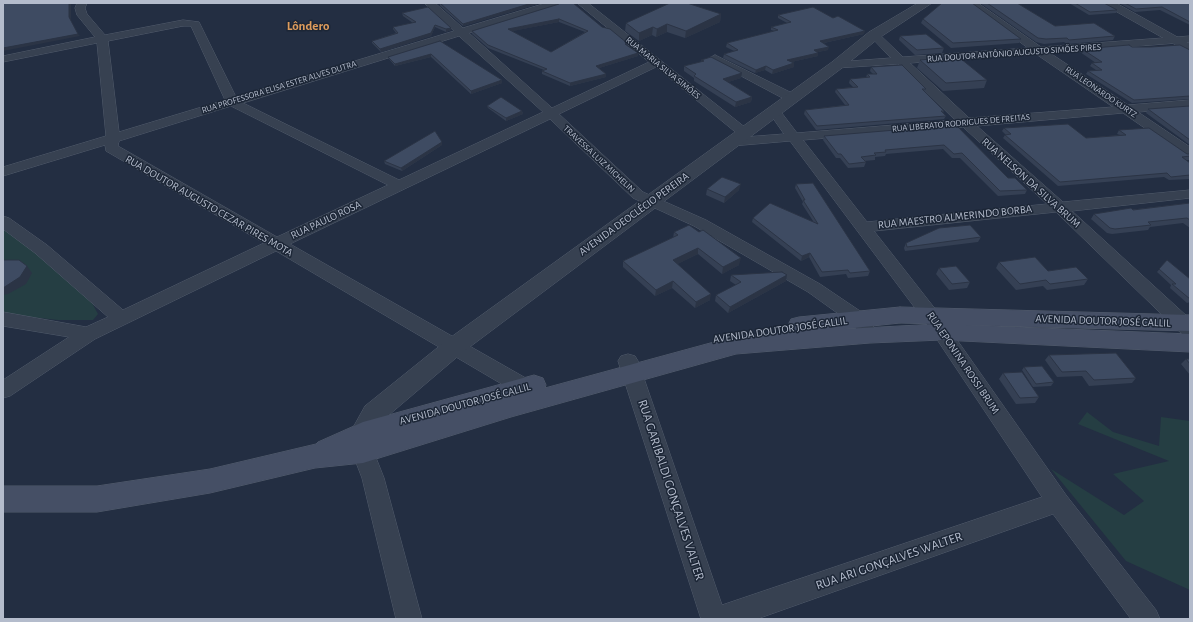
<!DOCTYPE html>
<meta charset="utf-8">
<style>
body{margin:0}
#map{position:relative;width:1193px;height:622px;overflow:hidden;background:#232e42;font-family:"Alegreya Sans",sans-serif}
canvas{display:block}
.frame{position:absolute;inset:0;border:4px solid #b4bccc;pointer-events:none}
</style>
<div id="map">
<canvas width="1193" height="622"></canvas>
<div class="frame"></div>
</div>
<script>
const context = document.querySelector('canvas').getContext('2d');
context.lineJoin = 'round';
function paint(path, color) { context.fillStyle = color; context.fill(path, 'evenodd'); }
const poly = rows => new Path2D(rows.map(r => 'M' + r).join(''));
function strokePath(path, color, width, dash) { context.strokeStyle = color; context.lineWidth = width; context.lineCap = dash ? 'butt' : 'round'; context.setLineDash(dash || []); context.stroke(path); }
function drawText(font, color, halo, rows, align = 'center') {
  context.font = font + ' "Alegreya Sans",sans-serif'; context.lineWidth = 3; context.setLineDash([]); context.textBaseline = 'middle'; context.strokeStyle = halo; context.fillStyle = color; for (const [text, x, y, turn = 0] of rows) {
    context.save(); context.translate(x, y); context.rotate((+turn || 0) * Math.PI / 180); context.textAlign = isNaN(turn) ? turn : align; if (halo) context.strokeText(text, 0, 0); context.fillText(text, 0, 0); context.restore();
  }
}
paint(poly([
 [3,229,35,252,92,303,98,314,93,320,58,320,3,314],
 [1087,412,1113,432,1159,446,1161,417,1190,421,1190,590,1126,561,1051,469,1124,515,1144,501,1113,474,1169,461,1078,424]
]), '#253e43');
const minor = poly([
 [77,3,87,3,85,8,87,14,105,35,183,20,199,22,236,97,454,31,424,3,435,3,463,28,546,3,561,3,559,5,469,33,552,108,649,62,577,3,588,3,751,132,749,135,744,136,739,135,656,67,559,114,643,192,706,220,820,284,866,315,875,329,873,334,866,336,859,334,854,325,808,292,694,226,633,198,550,119,290,244,531,381,534,387,531,393,524,395,517,393,276,251,95,339,10,396,3,398,3,380,69,337,3,326,3,312,86,327,108,317,35,253,3,229,3,216,9,218,47,245,123,310,264,243,106,151,105,145,3,176,3,167,106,136,97,43,3,62,3,56,95,37,77,15,75,8,77,3],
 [183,26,191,26,225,100,119,132,108,41,183,26],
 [459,36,543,112,399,180,243,103,459,36],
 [231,106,388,185,277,237,118,146,119,141,231,106],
 [967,3,978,3,1041,47,1190,36,1190,42,1050,53,1128,105,1190,100,1190,108,1138,112,1190,147,1190,157,1185,156,1123,113,977,126,1063,202,1190,190,1190,198,1072,211,1190,319,1190,337,1183,335,1056,212,874,231,936,310,1066,495,1156,610,1160,619,1131,619,1053,514,757,619,701,619,618,361,621,356,628,354,635,356,638,361,722,605,1042,497,924,320,790,141,732,146,727,145,725,142,727,139,732,138,784,134,768,111,774,107,778,108,797,133,955,120,898,64,837,68,831,65,837,62,891,58,869,35,874,32,878,33,903,57,1028,48,967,3],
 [1036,54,1113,107,969,118,910,63,1036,54],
 [963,127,1047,204,867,222,803,140,963,127],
 [715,55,796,95,798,98,792,102,788,101,711,60,709,58,715,55],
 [363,443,371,445,384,478,422,619,396,619,362,478,352,452,355,445,363,443]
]);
const tertiary = poly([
 [918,3,932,3,879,38,842,68,463,352,383,420,376,433,376,447,372,455,363,458,354,455,350,447,350,433,365,406,447,340,832,62,869,32,918,3],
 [1101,3,1116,3,1190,44,1190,53,1101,3]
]);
const secondary = poly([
 [900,307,1190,315,1190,331,964,325,1190,334,1190,352,942,340,870,343,736,354,511,417,363,463,315,468,210,493,97,512,3,512,3,486,97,486,210,469,316,444,318,442,363,422,534,375,543,378,546,385,545,388,736,336,796,332,791,331,788,325,791,319,799,317,900,307],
 [900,323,937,324,844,329,900,323]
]);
strokePath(minor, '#525c6c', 1);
strokePath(tertiary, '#525c6c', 1);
strokePath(secondary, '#525c6c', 1);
paint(minor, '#374151');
paint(tertiary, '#374151');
paint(secondary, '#454f65');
paint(poly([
 [440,3,541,3,463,26,440,6],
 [980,3,1017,3,1055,26,1115,36,1113,40,1067,44,1064,42,1044,44,1036,42],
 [1069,3,1104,3,1117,10,1116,13,1089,15],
 [1119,3,1190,3,1190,25,1160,10,1135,12],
 [559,4,602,27,638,53,638,56,599,68,606,74,606,77,570,86,542,74,542,71,544,70,488,48,472,34,472,31],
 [559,22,585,32,551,52,512,31],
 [402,13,451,30,446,32,435,27,431,36,381,52,372,43,372,41,396,33,393,29,393,27,413,23,403,16],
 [721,14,720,22,685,38,667,32,656,37,652,35,639,41,625,31,626,23],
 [778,15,833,18,864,34,824,43,828,50,818,52,818,56,791,62,794,67,772,74,765,70,755,73,723,58,724,54,734,51,726,47,727,43,774,31,771,30,771,27,787,23,778,18],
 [923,19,1021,39,1019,43,951,48,921,23],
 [900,36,944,48,942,53,915,55,899,40],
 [440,41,502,83,471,94,431,57,395,66,389,59,388,57],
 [1132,47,1190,50,1190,99,1132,103,1086,74,1088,71,1096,70,1090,66,1092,63,1096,63,1080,52,1082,49],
 [928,56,987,80,984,88,943,91,917,68,920,60,927,60],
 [701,60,742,73,741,78,728,82,752,97,751,102,735,107,694,81,694,78,684,71,684,66,701,62],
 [871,67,926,89,925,92,944,111,943,113,946,116,944,119,816,130,804,114,805,110,845,105,835,92,836,89,853,87,849,83,850,79,866,78,867,74,873,74,870,71],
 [487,106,522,111,523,114,506,121,488,108],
 [1190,106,1190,145,1146,113,1148,109],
 [956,125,1008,178,1027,190,1025,194,998,196,960,158,952,158,943,149,886,154,885,156,875,157,875,160,864,161,866,162,864,167,848,168,840,158,836,158,823,140,824,136],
 [1004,128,1086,138,1120,135,1117,134,1119,130,1190,154,1190,160,1186,160,1190,163,1190,179,1169,180,1164,177,1058,186,1003,138,1005,135,1006,135,1002,131],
 [442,145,402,171,385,164,384,161],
 [796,184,870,271,868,276,848,278,846,274,820,277,809,257,801,261,752,222,753,218,813,221,802,204,803,202,795,188],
 [707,189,739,190,724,203,706,195],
 [1190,203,1190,228,1183,223,1150,227,1148,230,1112,234,1107,233,1091,219,1094,214],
 [674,232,739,265,722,274,698,254,677,264,710,300,695,308,672,288,655,296,623,267,623,261,673,238],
 [981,237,978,242,905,251,904,248,906,243],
 [1167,260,1190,279,1190,302,1187,303,1170,288,1171,285,1157,272],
 [999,262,1048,271,1088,279,1084,285,1047,290,1043,286,1016,290,996,268],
 [939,268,970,282,967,288,949,290,936,274],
 [731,275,787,275,786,281,728,313,715,301,716,295,736,285,730,281],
 [1049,355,1136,378,1132,383,1089,386,1082,376,1057,377,1045,360],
 [1186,359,1190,359,1190,375,1181,364],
 [1024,367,1054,382,1051,386,1033,387,1022,370],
 [1003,373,1039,397,1035,403,1016,404,999,379]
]), '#354054');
paint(poly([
 [69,3,71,3,71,20,69,17],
 [532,3,541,3,463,26,463,24],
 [721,14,720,22,685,38,686,31],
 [559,19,559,22,508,32,508,29],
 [667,24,667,32,656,37,657,29],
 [435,25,435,27,431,36,381,52,380,49],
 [653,27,652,35,639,41,639,33],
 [451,28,451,30,446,32,446,29],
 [865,31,864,34,819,44,820,41],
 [78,34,80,36,3,51,3,48],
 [829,47,828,50,813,53,814,50],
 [638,53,638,56,596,69,596,66],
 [818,53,818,56,787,63,787,60],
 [431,54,431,57,395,66,395,64],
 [794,63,794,67,772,74,773,70],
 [766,66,765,70,755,73,756,70],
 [742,73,741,78,722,84,723,79],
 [606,74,606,77,570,86,570,83],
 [502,80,502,83,471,94,471,91],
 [752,97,751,102,735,107,736,102],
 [522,111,523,114,506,121,506,118],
 [442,142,442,145,402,171,401,168],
 [741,184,739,190,724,203,725,197],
 [698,248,698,254,672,267,673,260],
 [810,253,809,257,801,261,802,256],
 [741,258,739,265,722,274,723,267],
 [27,266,32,273,26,284,8,294,3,295,3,288],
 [787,275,786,281,728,313,730,307],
 [673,281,672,288,655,296,656,290],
 [711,294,710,300,695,308,696,302]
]), '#2b3445');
const building = poly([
 [3,3,69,3,69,17,78,34,3,48,3,3],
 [440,3,532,3,463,24,440,3],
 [560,3,573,3,602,27,610,29,627,43,625,44,638,53,596,66,606,74,570,83,542,71,547,69,488,45,472,31,559,4,560,3],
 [559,19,588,31,551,52,508,29,559,19],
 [670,3,687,3,721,14,686,31,667,24,657,29,653,27,639,33,626,23,670,3],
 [942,3,972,3,1021,39,953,43,923,19,942,3],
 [987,3,1017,3,1055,26,1094,23,1115,36,1069,40,1067,38,1046,39,1038,38,987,3],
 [1075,3,1104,3,1117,10,1090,12,1075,3],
 [1125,3,1190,3,1190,22,1162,7,1136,9,1125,3],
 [428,7,451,28,446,29,435,25,431,33,380,49,372,41,398,33,393,27,416,22,402,13,428,7],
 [813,7,833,18,838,16,865,31,820,41,829,47,814,50,818,53,787,60,794,63,773,70,766,66,756,70,724,54,738,50,727,43,778,30,771,27,791,22,778,15,813,7],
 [926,34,944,48,917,50,900,36,926,34],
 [440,41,502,80,471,91,431,54,395,64,388,57,440,41],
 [1129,45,1132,47,1151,47,1180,45,1190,50,1190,96,1134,100,1088,71,1102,70,1092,63,1102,62,1082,49,1129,45],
 [955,54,987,80,946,83,920,60,931,59,928,56,955,54],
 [711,57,742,73,723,79,752,97,736,102,694,76,696,74,684,66,704,61,701,60,711,57],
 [902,65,926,89,922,89,944,111,941,111,946,116,817,126,805,110,849,105,836,89,858,87,850,79,870,77,867,74,877,74,871,67,902,65],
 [501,97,522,111,506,118,487,106,501,97],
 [1190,106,1190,140,1148,109,1190,106],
 [1068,124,1086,138,1126,135,1119,130,1149,128,1187,154,1190,154,1190,156,1182,157,1190,163,1190,175,1171,177,1167,173,1060,182,1005,135,1011,134,1004,128,1068,124],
 [956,125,1008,178,1015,178,1027,190,1000,191,962,153,954,154,944,145,885,150,886,152,874,153,876,155,861,157,866,162,849,164,841,154,838,154,824,136,956,125],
 [435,131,442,142,401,168,384,161,435,131],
 [722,177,741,184,725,197,707,189,722,177],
 [813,183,870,271,850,273,848,270,822,272,810,253,802,256,753,218,770,203,818,224,803,200,805,200,796,184,813,183],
 [1190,203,1190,220,1187,218,1148,222,1151,225,1115,229,1110,228,1094,214,1131,208,1133,210,1190,203],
 [689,225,699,232,703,230,741,258,723,267,698,248,673,260,711,294,696,302,673,281,656,290,623,261,678,235,674,232,689,225],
 [970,225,981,237,907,247,906,243,939,228,970,225],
 [1035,257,1048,271,1076,267,1088,279,1050,284,1046,280,1020,284,999,262,1035,257],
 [3,260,19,260,27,266,20,277,3,288,3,260],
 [1167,260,1190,279,1190,299,1172,284,1176,284,1159,269,1167,260],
 [956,266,970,282,952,284,939,268,956,266],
 [782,272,787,275,730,307,716,295,741,282,731,275,782,272],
 [1116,353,1136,378,1094,380,1086,371,1062,372,1049,355,1116,353],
 [1186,359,1190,359,1190,364,1186,359],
 [1042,366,1054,382,1036,384,1024,367,1042,366],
 [1022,372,1039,397,1020,398,1003,373,1022,372]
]);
paint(building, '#3e4b62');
strokePath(building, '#2b3445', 1);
drawText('9px', '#b4bccc', '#1c2636', [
 ["RUA DOUTOR ANTÔNIO AUGUSTO SIMÕES PIRES",1014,53,-4],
 ["RUA MARIA SILVA SIMÕES",663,68,39],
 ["RUA PROFESSORA ELISA ESTER ALVES DUTRA",279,87,-17],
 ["RUA LEONARDO KURTZ",1101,92,34],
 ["RUA LIBERATO RODRIGUES DE FREITAS",961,123,-5],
 ["TRAVESSA LUIZ MICHELIN",599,159,43]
]);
drawText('11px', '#b4bccc', '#1c2636', [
 ["RUA NELSON DA SILVA BRUM",1031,183,42],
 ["RUA DOUTOR AUGUSTO CEZAR PIRES MOTA",209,206,30],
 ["AVENIDA DEOCLÉCIO PEREIRA",634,214,-36],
 ["RUA MAESTRO ALMERINDO BORBA",955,217,-6],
 ["RUA PAULO ROSA",326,220,-25],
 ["AVENIDA DOUTOR JOSÉ CALLIL",1103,321,2],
 ["AVENIDA DOUTOR JOSÉ CALLIL",780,330,-8],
 ["RUA EPONINA ROSSI BRUM",963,363,56],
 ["AVENIDA DOUTOR JOSÉ CALLIL",465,404,-15]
]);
drawText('bold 13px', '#de9c5c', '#1c2636', [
 ["Lôndero",308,26]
]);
drawText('13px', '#b4bccc', '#1c2636', [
 ["RUA GARIBALDI GONÇALVES VALTER",671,490,72],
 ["RUA ARI GONÇALVES WALTER",889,561,-19]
]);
</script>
